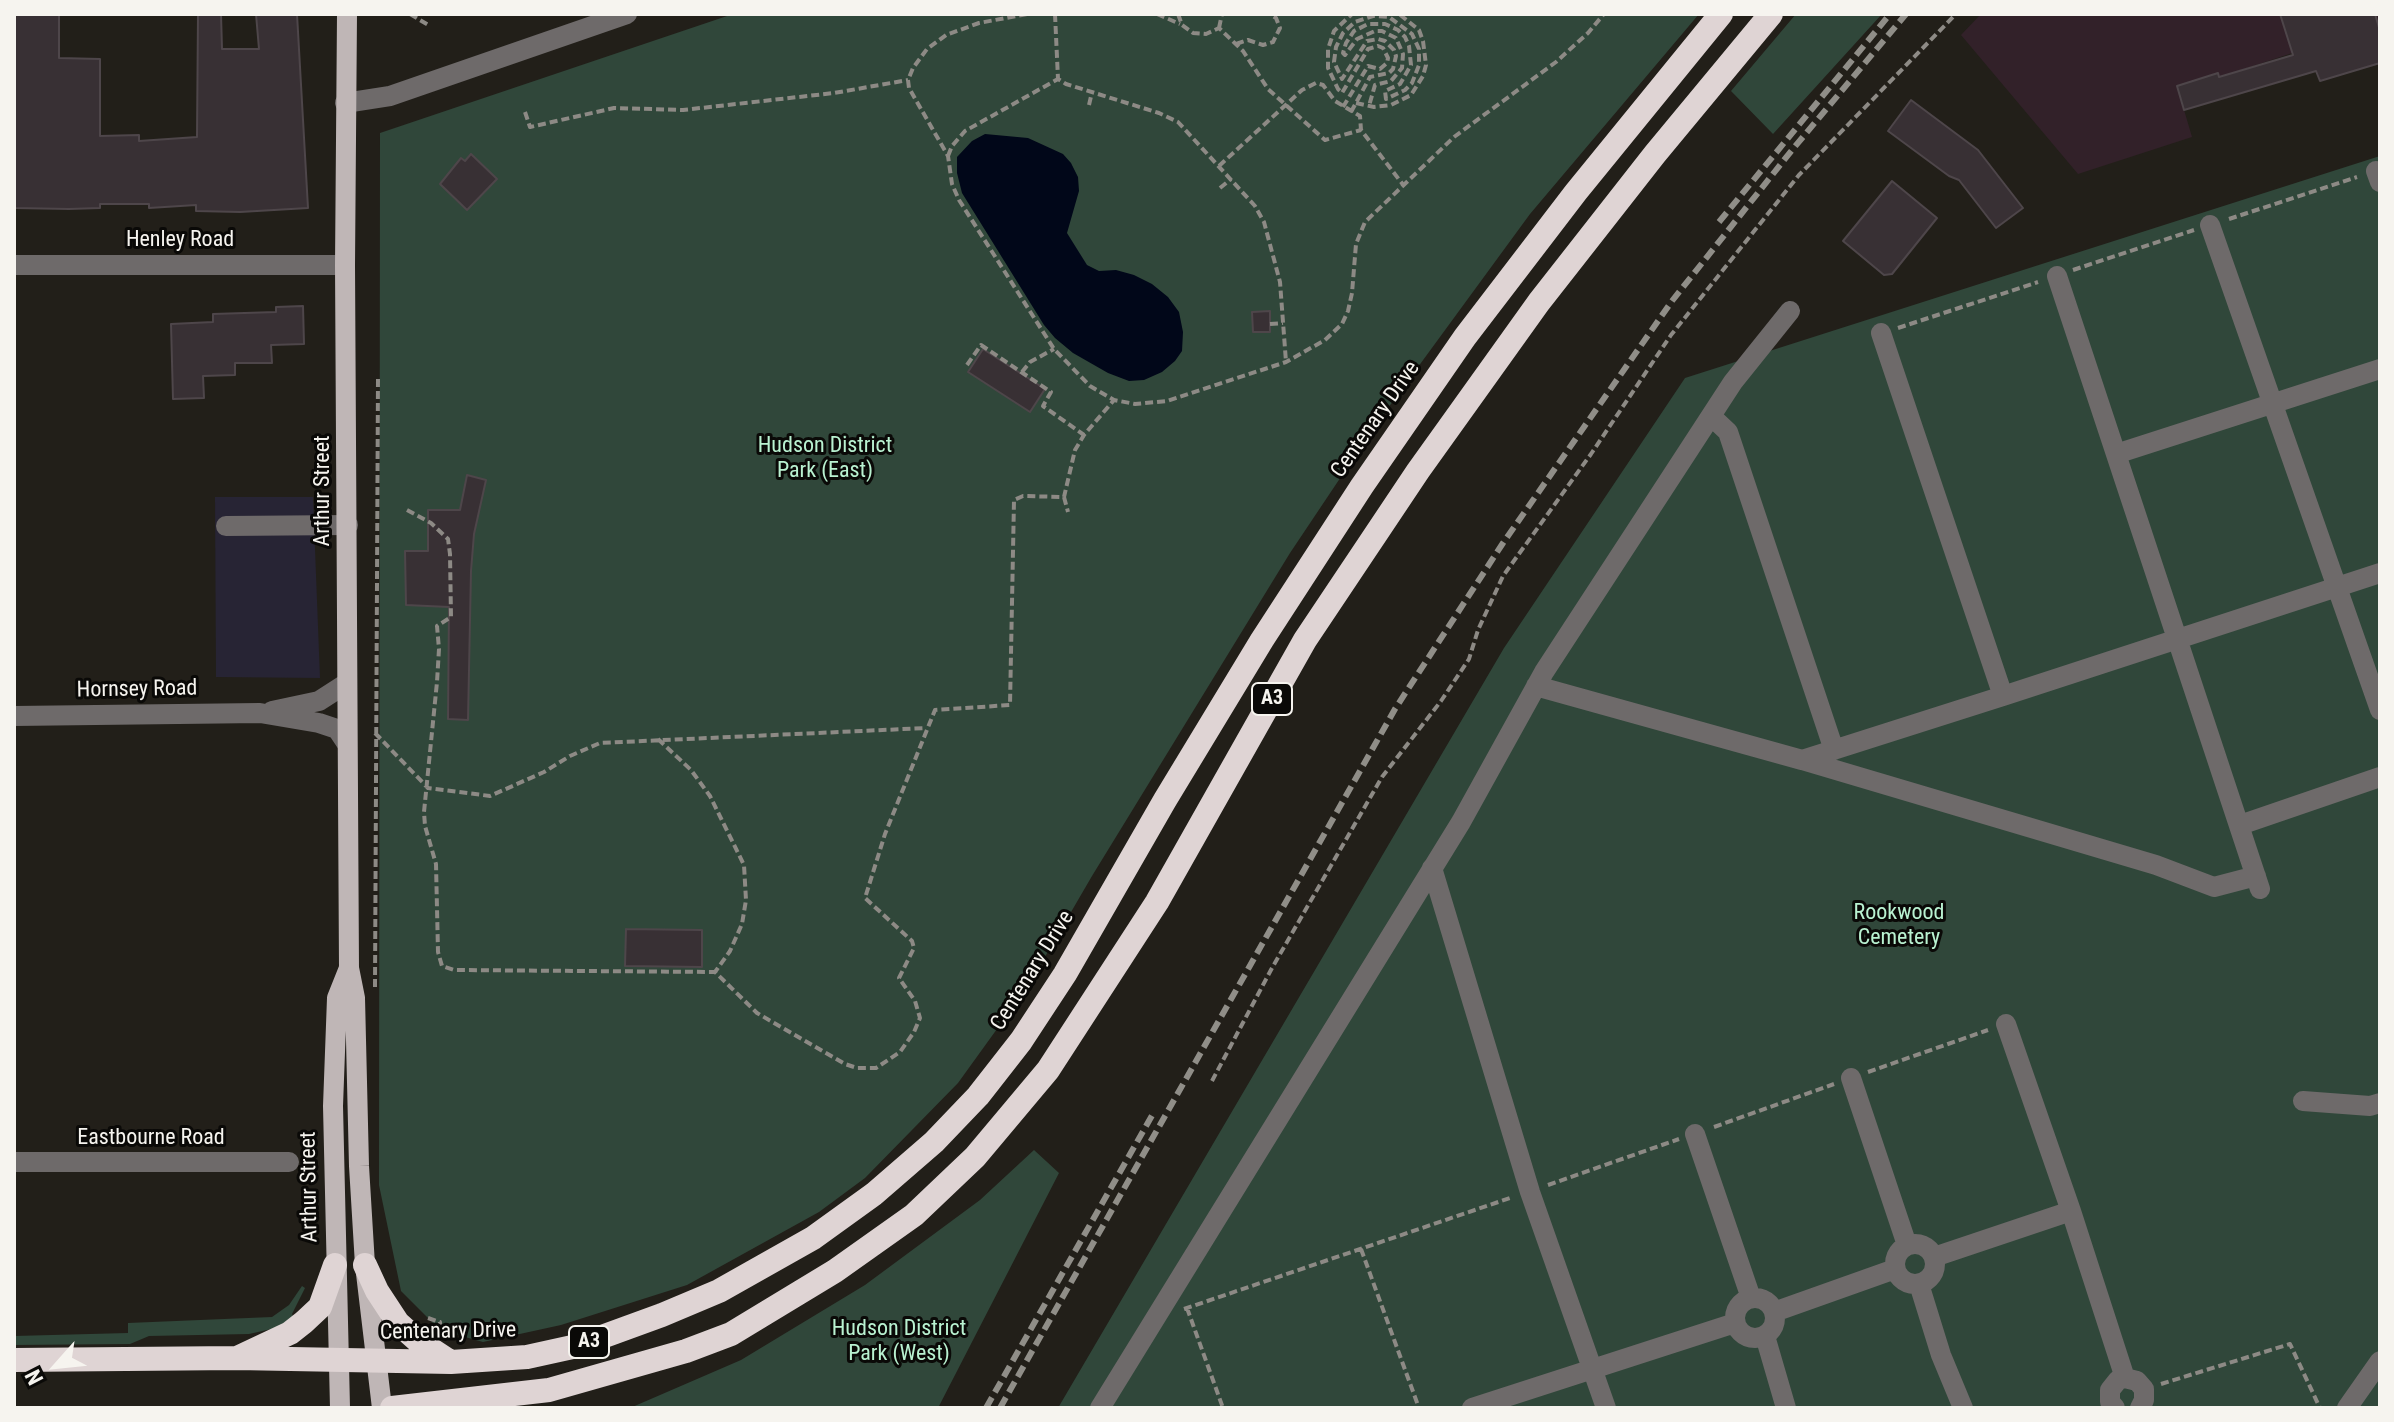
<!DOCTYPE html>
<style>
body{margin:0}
#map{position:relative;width:2394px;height:1422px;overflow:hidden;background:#221f19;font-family:"Roboto Condensed",sans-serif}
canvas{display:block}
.frame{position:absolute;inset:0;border:16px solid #f6f4ef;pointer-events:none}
.north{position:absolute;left:16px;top:1326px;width:80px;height:80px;-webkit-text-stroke:6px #0a0907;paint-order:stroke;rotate:243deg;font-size:22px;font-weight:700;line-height:32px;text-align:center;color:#f6f4ef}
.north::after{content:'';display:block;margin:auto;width:28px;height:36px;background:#f6f4ef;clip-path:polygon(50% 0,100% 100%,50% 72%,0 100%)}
</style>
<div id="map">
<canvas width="2394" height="1422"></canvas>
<div class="frame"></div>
<div class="north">N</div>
</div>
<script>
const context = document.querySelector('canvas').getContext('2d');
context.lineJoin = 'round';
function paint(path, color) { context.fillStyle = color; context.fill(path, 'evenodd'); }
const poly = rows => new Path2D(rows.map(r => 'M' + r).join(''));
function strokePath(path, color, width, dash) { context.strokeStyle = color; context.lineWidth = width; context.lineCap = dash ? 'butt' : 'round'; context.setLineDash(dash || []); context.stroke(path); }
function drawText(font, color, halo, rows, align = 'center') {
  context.font = font + ' "Roboto Condensed",sans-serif'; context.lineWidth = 6; context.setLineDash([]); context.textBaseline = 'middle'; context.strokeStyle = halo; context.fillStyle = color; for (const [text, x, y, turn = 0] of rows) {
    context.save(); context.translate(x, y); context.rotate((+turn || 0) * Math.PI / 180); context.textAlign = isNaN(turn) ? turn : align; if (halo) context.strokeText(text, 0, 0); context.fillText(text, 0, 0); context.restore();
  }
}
paint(poly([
 [1981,14,2380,14,2380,24,2220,77,2218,74,2177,86,2192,137,2078,174,1961,35]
]), '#322129');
paint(poly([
 [215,497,313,497,320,678,216,677]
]), '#272434');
paint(poly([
 [733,14,1699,14,1530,214,1377,423,1290,553,1092,876,1028,986,958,1083,865,1178,819,1212,687,1285,561,1325,483,1342,440,1330,401,1291,379,1185,380,133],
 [1796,14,1882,14,1773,134,1731,91],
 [2380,156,2380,1408,1058,1408,1504,648,1685,378],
 [1034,1150,1059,1173,938,1408,630,1408,741,1360,865,1285,980,1200],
 [302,1286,305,1288,292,1314,294,1318,276,1328,249,1334,149,1336,130,1344,14,1345,14,1336,128,1333,128,1323,272,1317,289,1305]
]), '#30473a');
paint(poly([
 [985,134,1028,138,1063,154,1071,163,1078,177,1079,191,1067,233,1087,265,1099,271,1116,270,1134,275,1152,284,1168,297,1179,312,1183,332,1182,351,1175,361,1162,372,1144,380,1129,381,1108,373,1073,353,1055,338,1044,325,962,193,957,173,957,157,972,141]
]), '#010719');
const building = poly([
 [14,14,59,14,59,58,100,59,100,136,139,135,139,141,197,137,198,14,221,14,222,49,259,49,256,14,297,14,308,208,240,212,196,211,196,205,149,208,149,204,100,204,100,208,69,209,14,208,14,14],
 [2280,14,2375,14,2380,31,2380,63,2320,81,2316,71,2184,110,2177,86,2218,73,2219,77,2293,55,2280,14],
 [1911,100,1978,150,2023,208,1996,228,1959,180,1949,176,1888,131,1911,100],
 [471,154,497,179,467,210,440,184,461,158,465,161,471,154],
 [1892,181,1937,218,1892,274,1884,275,1843,241,1892,181],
 [303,306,304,344,271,345,272,363,235,363,235,375,203,376,204,398,173,399,171,324,213,322,213,314,276,312,276,307,303,306],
 [1270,311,1270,332,1253,332,1252,312,1270,311],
 [983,349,1045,389,1030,412,968,372,983,349],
 [467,475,486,480,474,534,471,571,468,720,448,719,449,607,406,605,405,551,428,551,428,510,460,510,467,475],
 [626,929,702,930,702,967,625,966,626,929]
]);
paint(building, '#383034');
strokePath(building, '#4e464a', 2);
strokePath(poly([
 [410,14,430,26],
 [1027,14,979,23,946,35,927,49,913,68,908,80,909,88,948,156,952,184,959,200,1054,349,1090,386,1114,400,1135,404,1167,401,1286,362,1325,340,1342,324,1348,311,1352,293,1356,244,1365,222,1454,137,1556,62,1588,33,1604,14],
 [1055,14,1058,79,1066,84,1159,113,1178,122,1255,206,1264,222,1280,282,1286,362],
 [1157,14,1180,24],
 [1178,14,1182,25,1193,33,1206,34,1219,28,1243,51,1268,89,1325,140,1361,130],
 [1249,14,1255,14],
 [1219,28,1222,14],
 [1236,44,1248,40,1263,45,1273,42,1280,28,1276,18,1270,14],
 [1356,103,1374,107,1391,105,1411,95,1423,76,1426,65,1423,41,1419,30,1399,14],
 [1089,105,1092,92],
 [1343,107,1368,66,1380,69,1387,63,1388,58,1383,48,1378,46,1368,49,1342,93,1338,89,1328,68,1328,49,1334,31,1352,14],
 [525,112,530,127,614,108,683,110,834,93,908,80],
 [1351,112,1370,77,1389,73,1393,69,1396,56,1394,50,1385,41,1378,39,1367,41,1342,79,1334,62,1336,47,1343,33,1355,22,1373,16,1389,17,1412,34,1419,49,1419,65,1412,83,1405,90,1386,99,1385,91,1400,84,1411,65,1409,46,1405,37,1398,30,1385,24,1368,24,1354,31,1346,43,1343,53,1345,55,1357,39,1375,31,1382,31,1396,38,1403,54,1402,68,1391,81,1375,85,1369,106],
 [948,156,952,146,965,131,1058,79],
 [1219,166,1302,90,1316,83,1323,85,1335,101,1360,116,1361,130,1404,186],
 [1220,188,1231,179],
 [2229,219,2357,177],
 [2073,270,2194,230],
 [1270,324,1283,323],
 [1898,328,2038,282],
 [967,365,981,345,1051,392,1043,406,1084,435],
 [1022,372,1030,362,1054,349],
 [1064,497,1068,512],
 [407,510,431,523,448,539,450,554,451,617,437,626,439,649,437,682,424,812,425,826,436,864,438,952,442,966,454,970,715,972,757,1013,845,1064,857,1068,876,1068,900,1052,914,1032,920,1018,915,1001,899,978,914,948,912,941,865,898,885,834,935,710,1010,705,1014,500,1023,496,1064,497,1075,450,1084,435,1114,400],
 [375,733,428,788,490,796,544,772,570,756,600,743,926,728],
 [658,739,691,770,710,796,744,865,746,900,742,924,730,951,715,972],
 [375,987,378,378],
 [1868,1072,1988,1030],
 [1212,1081,1272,968,1382,777,1441,701,1469,659,1478,630,1503,576,1591,454,1671,335,1799,175,1956,14],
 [1714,1127,1834,1084],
 [1548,1185,1679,1139],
 [1361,1249,1419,1408],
 [1187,1308,1223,1408],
 [1184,1309,1513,1197],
 [428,1318,440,1322,440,1326,438,1325],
 [2161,1384,2290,1344,2320,1408]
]), '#8d8a85', 4, [8, 4]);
strokePath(poly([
 [345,103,390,96,627,14],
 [2376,171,2380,182],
 [2210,225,2380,710],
 [14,265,345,265],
 [2057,276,2260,889],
 [1711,416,1728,432,1834,750],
 [2116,454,2380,369],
 [226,526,348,525],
 [1536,686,1802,760,2003,696,1881,333],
 [2003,696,2380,573],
 [272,711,319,701,347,683],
 [14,716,260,713,319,723,337,729,347,744],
 [1802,760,2156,865,2214,887,2256,876],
 [2240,825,2380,777],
 [1432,868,1530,1192,1606,1408],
 [2006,1024,2071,1211],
 [1851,1078,1907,1245],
 [2303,1101,2370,1106,2380,1103],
 [1695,1134,1751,1298],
 [14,1162,289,1162],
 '1895 1264a20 20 0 1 1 40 0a20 20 0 1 1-40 0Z',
 [1934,1257,2071,1211,2125,1378],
 [1919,1284,1941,1355,1963,1408],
 '1735 1318a20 20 0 1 1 40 0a20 20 0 1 1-40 0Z',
 [1774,1312,1895,1269],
 [1765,1336,1786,1408],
 [1100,1408,1461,822,1544,672,1733,382,1790,311],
 [1472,1408,1735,1323],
 [2115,1408,2110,1402,2110,1390,2118,1380,2125,1378,2137,1381,2144,1389,2144,1400,2140,1408],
 [2347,1408,2380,1361]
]), '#6e6a6a', 20);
strokePath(poly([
 [347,14,345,265,349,968,355,998,359,1166,365,1265,382,1408],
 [340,1408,333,1106,337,998,349,968]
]), '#bfb6b6', 20);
strokePath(poly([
 [365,1265,377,1291,398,1323,417,1340,449,1361],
 [239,1357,290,1333,304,1322,320,1307,335,1265],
 [14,1360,237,1358,451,1362,527,1357,577,1346,662,1315,719,1291,813,1238,874,1194,934,1142,978,1096,1021,1041,1065,974,1165,800,1262,640,1362,486,1465,337,1576,192,1721,14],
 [392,1408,549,1390,686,1351,731,1334,835,1271,914,1215,975,1157,1048,1070,1157,902,1305,640,1418,471,1539,302,1655,154,1771,14]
]), '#dfd4d4', 24);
strokePath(poly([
 [1719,222,1890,14],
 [986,1408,1154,1112],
 [1000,1408,1395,709,1503,543,1672,301,1792,150,1906,14]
]), '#908e88', 6, [12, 6]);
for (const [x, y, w] of [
 [1272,699,40],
 [589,1342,40]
]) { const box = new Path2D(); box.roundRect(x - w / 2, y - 16, w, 32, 6); context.fillStyle = '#0a0907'; context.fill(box); strokePath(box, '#f6f4ef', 2); }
drawText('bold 20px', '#f6f4ef', null, [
 ["A3",1272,699],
 ["A3",589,1342]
]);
drawText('22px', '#f6f4ef', '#0a0907', [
 ["Henley Road",180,240],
 ["Centenary Drive",1376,420,-55],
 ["Arthur Street",323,491,-90],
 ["Hornsey Road",137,690,-1],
 ["Centenary Drive",1033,971,-58],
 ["Eastbourne Road",151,1138],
 ["Arthur Street",310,1187,-91],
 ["Centenary Drive",448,1332,-1]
]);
drawText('22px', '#b9f2d1', '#0a0907', [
 ["Hudson District",825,446],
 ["Park (East)",825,471],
 ["Rookwood",1899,913],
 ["Cemetery",1899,938],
 ["Hudson District",899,1329],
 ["Park (West)",899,1354]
]);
</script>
